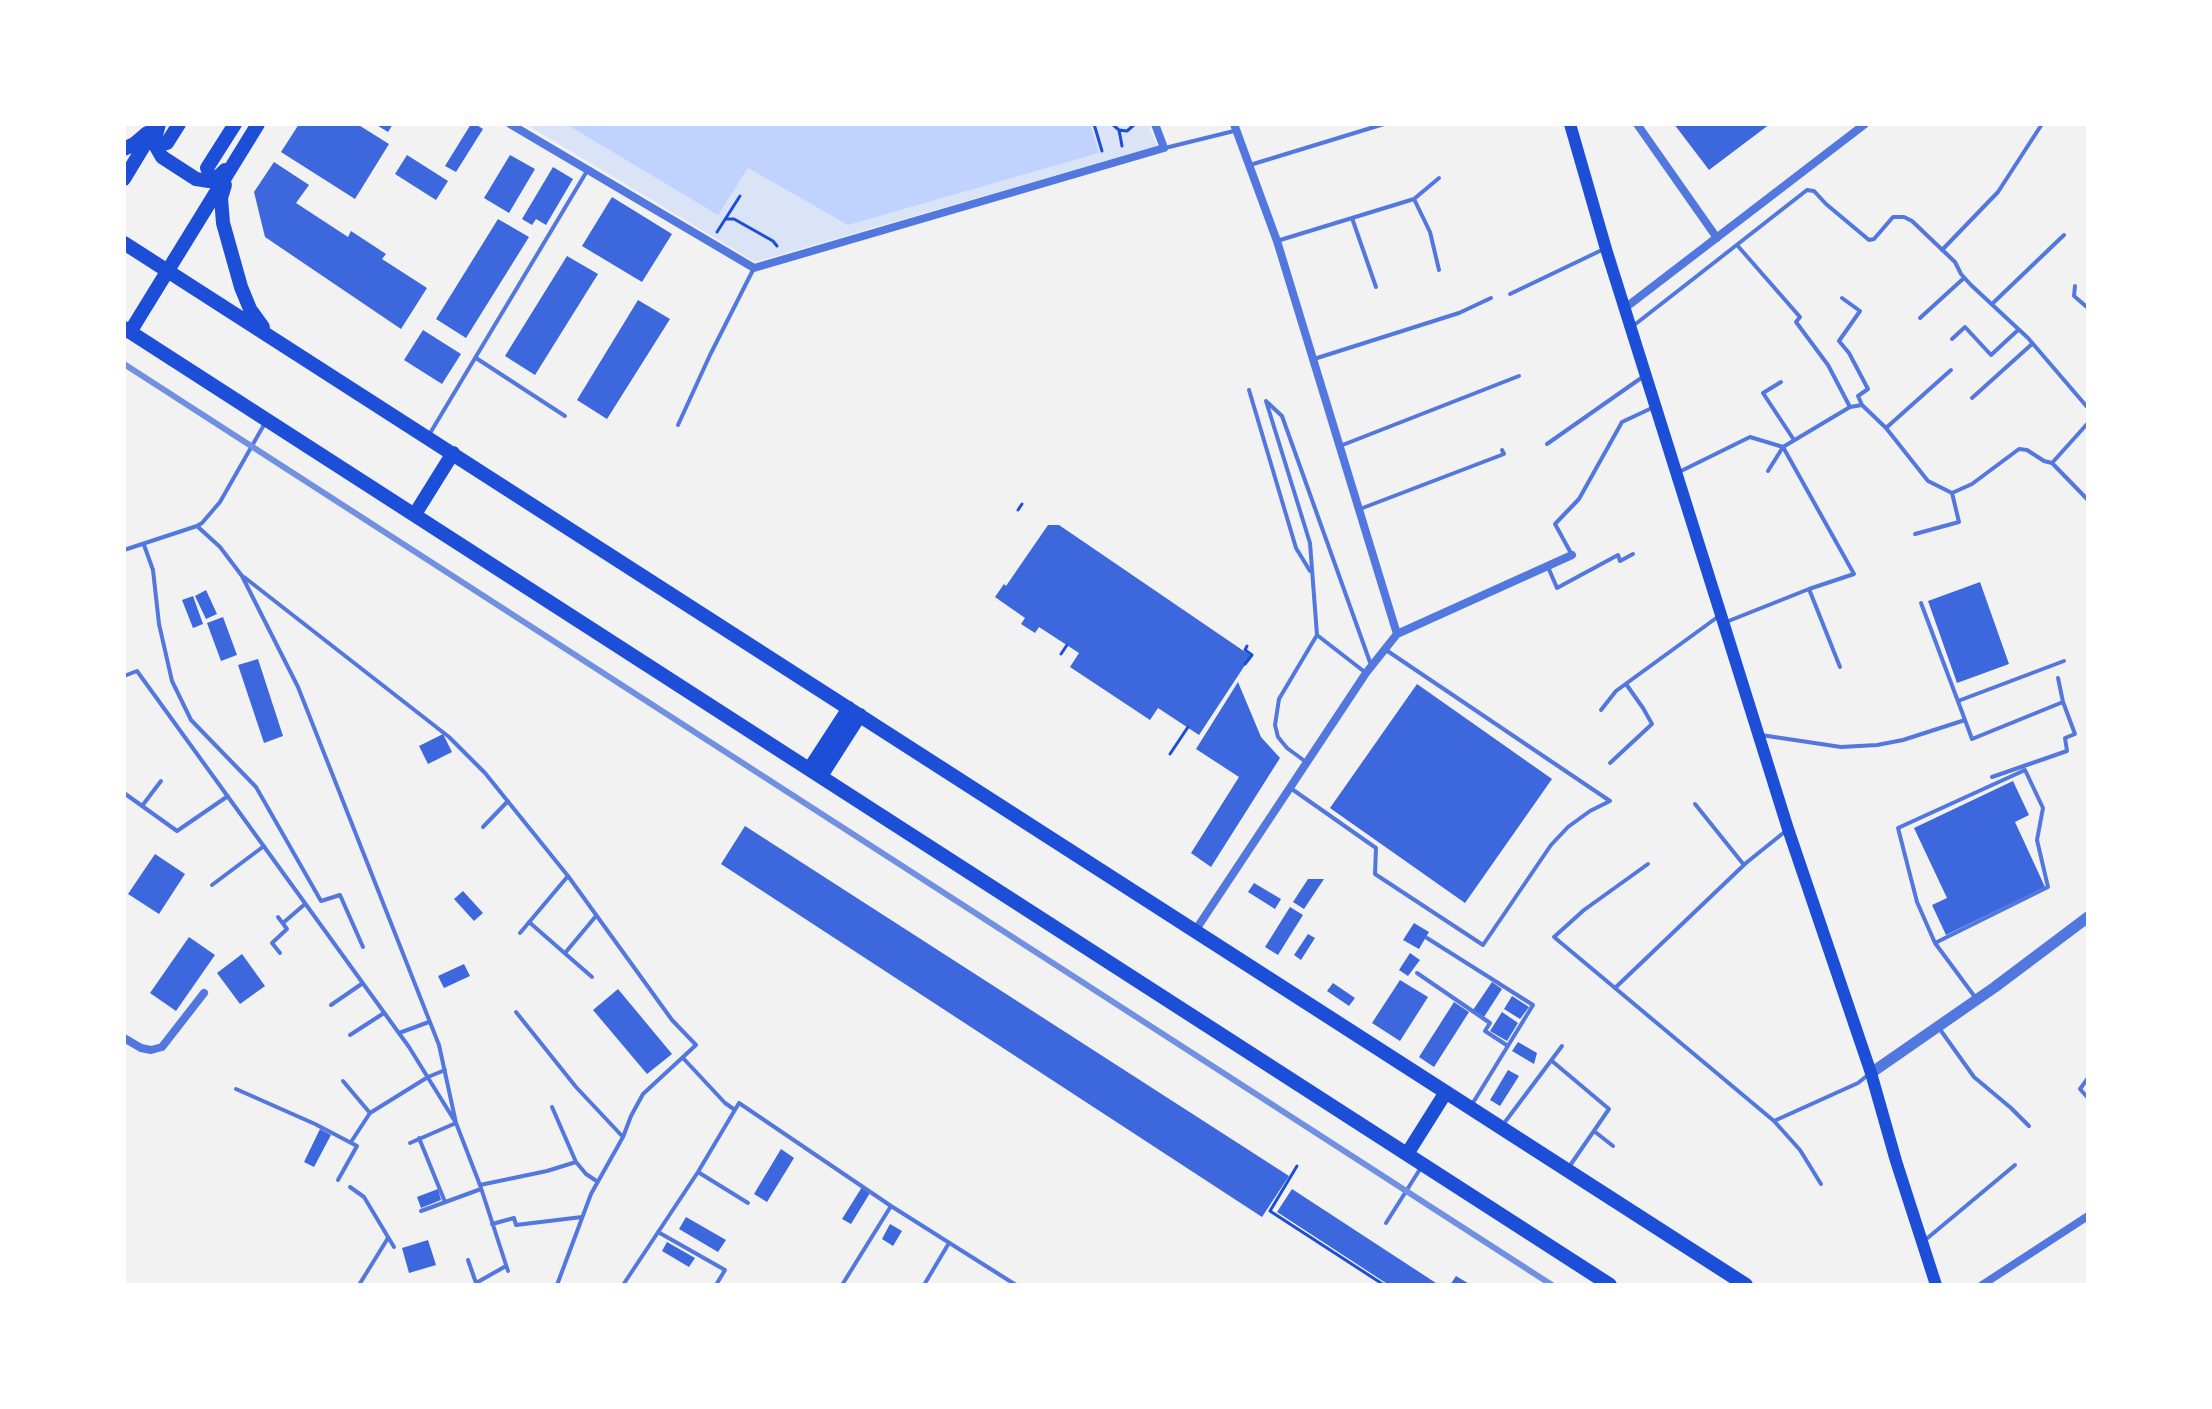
<!DOCTYPE html>
<style>
body{margin:0}
#map{position:relative;width:2212px;height:1409px;overflow:hidden;background:#f2f2f2;font-family:Signika,sans-serif}
canvas{display:block}
.frame{position:absolute;inset:0;border:126px solid #fff;pointer-events:none}
</style>
<div id="map">
<canvas width="2212" height="1409"></canvas>
<div class="frame"></div>
</div>
<script>
const context = document.querySelector('canvas').getContext('2d');
context.lineJoin = 'round';
function paint(path, color) { context.fillStyle = color; context.fill(path, 'evenodd'); }
const poly = rows => new Path2D(rows.map(r => 'M' + r).join(''));
function strokePath(path, color, width, dash) { context.strokeStyle = color; context.lineWidth = width; context.lineCap = dash ? 'butt' : 'round'; context.setLineDash(dash || []); context.stroke(path); }
paint(poly([
 [525,124,1148,124,1157,146,755,262]
]), '#dbe4f7');
paint(poly([
 [566,124,1090,124,1099,153,848,225,748,168,718,215]
]), '#bfd3fe');
paint(poly([
 [299,124,357,124,389,144,355,199,281,152],
 [375,124,393,124,388,132],
 [471,124,475,124,483,129,456,172,445,166],
 [1674,124,1770,124,1709,170],
 [407,155,448,181,436,200,395,174],
 [510,155,535,169,509,213,484,198],
 [274,162,309,185,296,203,348,237,351,231,386,254,382,259,427,288,401,329,265,237,254,192],
 [553,167,573,179,546,225,536,219,532,225,522,219],
 [612,197,672,234,642,282,582,246],
 [498,219,529,237,466,338,436,319],
 [567,256,598,274,535,375,505,356],
 [638,300,670,319,607,419,577,400],
 [423,330,461,354,442,384,404,360],
 [1048,525,1059,525,1251,656,1199,735,1158,708,1150,720,1070,667,1079,653,1039,627,1035,633,1021,624,1025,618,995,597,1004,584,1006,586],
 [1980,582,2009,664,1957,683,1928,601],
 [206,590,217,614,206,619,195,596],
 [193,596,203,624,193,628,182,600],
 [223,617,237,655,221,661,207,623],
 [258,659,283,736,264,743,238,665],
 [1238,682,1261,737,1280,758,1211,867,1191,853,1239,777,1196,749],
 [1417,684,1552,779,1465,903,1330,808],
 [443,734,452,752,428,764,419,746],
 [2013,781,2029,815,2015,822,2045,887,1946,935,1932,905,1947,898,1914,828],
 [745,826,1289,1176,1262,1217,721,864],
 [155,854,185,874,159,914,128,894],
 [1308,879,1324,879,1304,909,1293,902],
 [1254,883,1281,899,1275,909,1248,892],
 [463,891,483,913,474,921,454,899],
 [1290,907,1303,915,1278,955,1265,947],
 [1414,923,1429,932,1419,949,1403,940],
 [1308,934,1315,938,1301,960,1294,955],
 [189,937,215,955,176,1011,150,993],
 [1410,953,1420,960,1408,976,1399,970],
 [242,954,265,986,240,1004,217,973],
 [464,964,470,976,444,988,438,976],
 [1400,980,1428,997,1400,1041,1372,1023],
 [1492,982,1502,989,1484,1017,1473,1010],
 [1333,983,1355,998,1349,1006,1327,991],
 [618,989,672,1054,647,1074,593,1010],
 [1512,996,1529,1007,1520,1019,1504,1009],
 [1454,1002,1469,1012,1434,1067,1419,1057],
 [1502,1012,1518,1023,1507,1041,1490,1031],
 [1518,1042,1537,1053,1534,1064,1512,1051],
 [1508,1070,1519,1076,1500,1106,1490,1100],
 [320,1129,331,1135,314,1167,304,1162],
 [781,1149,794,1158,767,1202,754,1194],
 [862,1187,870,1193,851,1224,842,1219],
 [438,1189,441,1200,421,1208,417,1197],
 [1292,1189,1439,1285,1389,1285,1277,1212],
 [686,1217,726,1240,718,1252,679,1229],
 [890,1224,902,1231,893,1246,882,1239],
 [428,1240,436,1265,409,1273,402,1248],
 [667,1242,695,1258,689,1267,662,1251],
 [1456,1276,1471,1285,1450,1285]
]), '#3d67dc');
strokePath(poly([
 [1094,124,1102,151],
 [1112,124,1119,130,1127,131,1135,124],
 [1119,130,1122,146],
 [726,219,734,219,773,241,777,246],
 [717,232,740,196],
 [1018,510,1022,504],
 [1061,654,1067,645],
 [1245,664,1252,655,1245,650,1247,646],
 [1170,754,1188,727],
 [1297,1166,1270,1211,1384,1285]
]), '#1d4ed8', 3);
strokePath(poly([
 [1957,124,1958,124],
 [1165,148,1234,131],
 [1250,165,1384,124],
 [1414,199,1430,232,1439,270],
 [1352,218,1376,287],
 [1277,241,1414,199,1439,178],
 [1737,245,1800,317,1796,322,1828,365,1850,407],
 [1942,250,1998,192,2042,124],
 [2075,286,2074,296,2088,308],
 [1510,294,1604,249],
 [1842,298,1860,311,1839,341,1849,353,1868,389,1858,396,1862,405],
 [1992,304,2064,235],
 [1920,318,1964,278],
 [1633,326,1807,190,1814,191,1826,204,1869,240,1874,239,1893,217,1904,217,1912,221,1955,262,1961,274,1971,285,2028,338,2088,408],
 [1952,339,1965,327,1991,355,2018,330],
 [476,358,565,416],
 [1314,359,1459,313,1491,298],
 [1781,382,1763,393,1794,440],
 [1249,390,1296,548,1310,571],
 [1972,398,2032,344],
 [1266,401,1310,543,1317,635,1279,699,1275,725,1278,737,1287,748,1306,762],
 [1267,402,1282,416,1371,665],
 [265,423,220,502,202,523,197,526,220,547,242,576,298,687,439,1045,456,1123,480,1185,508,1271],
 [678,425,710,355,754,268],
 [1886,428,1951,370],
 [429,435,587,171],
 [1547,444,1644,376],
 [1340,446,1519,376],
 [2052,463,2088,500],
 [1677,473,1750,437,1783,447,1850,407,1862,405,1886,428,1928,481,1952,493,1972,484,2019,449,2027,450,2044,461,2052,463,2088,423],
 [1360,509,1504,454,1502,450],
 [1915,534,1959,522,1952,493],
 [144,545,153,570,159,624,172,681,191,720,256,787,321,901,340,895,363,947],
 [124,550,197,526],
 [1572,555,1555,524,1579,499,1622,422,1654,407],
 [1548,567,1557,588,1618,555,1620,561,1633,554],
 [244,577,449,737,485,773,568,876,672,1020,696,1045,643,1094,631,1116,623,1137,591,1194,557,1285],
 [1809,589,1840,667],
 [1921,603,1965,720],
 [1726,622,1809,589,1854,574,1783,447,1768,471],
 [1317,635,1366,673],
 [124,676,137,671,409,1047,456,1123,410,1143],
 [1958,701,2064,661],
 [1601,710,1616,691,1719,616],
 [1761,735,1841,747,1877,745,1903,740,1965,720,1972,739,2063,702],
 [1610,763,1652,724,1643,708,1626,684],
 [1992,777,2067,751,2065,738,2075,734,2063,702,2058,678],
 [1289,787,1376,848,1375,874,1483,945,1551,845,1568,827,1590,811,1610,801,1386,650],
 [124,793,177,831,228,796],
 [1695,804,1744,865],
 [142,806,161,781],
 [483,827,508,801],
 [1648,864,1584,910,1554,937,1774,1121,1858,1083,1868,1075],
 [212,885,264,846],
 [278,917,287,929,272,943,280,953],
 [529,922,592,977],
 [283,923,305,904],
 [520,933,568,876],
 [1427,938,1533,1005,1471,1106],
 [1935,943,2048,887,2037,840,2043,808,2025,770,1898,828,1917,902,1935,943,1975,997],
 [565,953,596,916],
 [1417,973,1490,1023,1485,1031,1508,1046],
 [1615,988,1746,863,1787,830],
 [331,1005,363,983],
 [516,1012,576,1087,623,1137],
 [1939,1028,1974,1077,2011,1108,2029,1126],
 [399,1033,429,1022],
 [350,1035,384,1013],
 [683,1058,725,1103,735,1110],
 [1552,1061,1609,1109,1569,1167],
 [2088,1078,2080,1089,2088,1098],
 [343,1081,370,1113],
 [236,1089,315,1124,357,1146,338,1180],
 [552,1107,576,1162,586,1174,598,1182],
 [1774,1121,1800,1150,1821,1184],
 [1502,1126,1562,1046],
 [1594,1131,1613,1146],
 [419,1138,445,1202],
 [351,1142,370,1113,428,1077,445,1070],
 [698,1172,748,1203],
 [480,1185,547,1171,576,1162],
 [350,1187,364,1197,394,1247],
 [421,1211,481,1189],
 [1386,1223,1422,1166],
 [492,1224,514,1218,516,1225,582,1217],
 [658,1232,725,1270,716,1285],
 [1924,1241,2015,1165],
 [468,1260,476,1283,506,1266],
 [359,1285,388,1238],
 [623,1285,698,1172,739,1103,891,1206,1016,1285],
 [842,1285,891,1206],
 [924,1285,949,1243]
]), '#5277de', 4);
strokePath(poly([
 [510,124,754,268,1164,148,1155,124],
 [1234,124,1277,241,1397,634],
 [1637,124,1717,238],
 [1625,308,1865,124],
 [1195,931,1366,673,1397,634,1572,555],
 [124,1038,141,1048,151,1050,162,1047,204,993],
 [1982,1285,2088,1216]
]), '#5277de', 8);
strokePath(poly([
 [1871,1073,1995,987,2088,917]
]), '#5277de', 11);
strokePath(poly([
 [1570,124,1606,249,1721,615,1788,829,1871,1073,1896,1161,1936,1285]
]), '#1d4ed8', 12);
strokePath(poly([
 [159,124,154,143,162,157,196,179,209,181,220,175,225,170],
 [167,143,179,124],
 [124,149,134,144,147,133],
 [207,168,235,124],
 [124,179,153,131],
 [225,185,221,198,223,223,241,287,250,309,263,327],
 [124,243,1746,1285],
 [124,328,1610,1285],
 [130,332,258,124],
 [415,514,453,453],
 [810,768,849,708],
 [821,776,860,715],
 [1407,1154,1446,1092]
]), '#1d4ed8', 14);
strokePath(poly([
 [124,364,1552,1285]
]), '#7290e2', 6);
</script>
